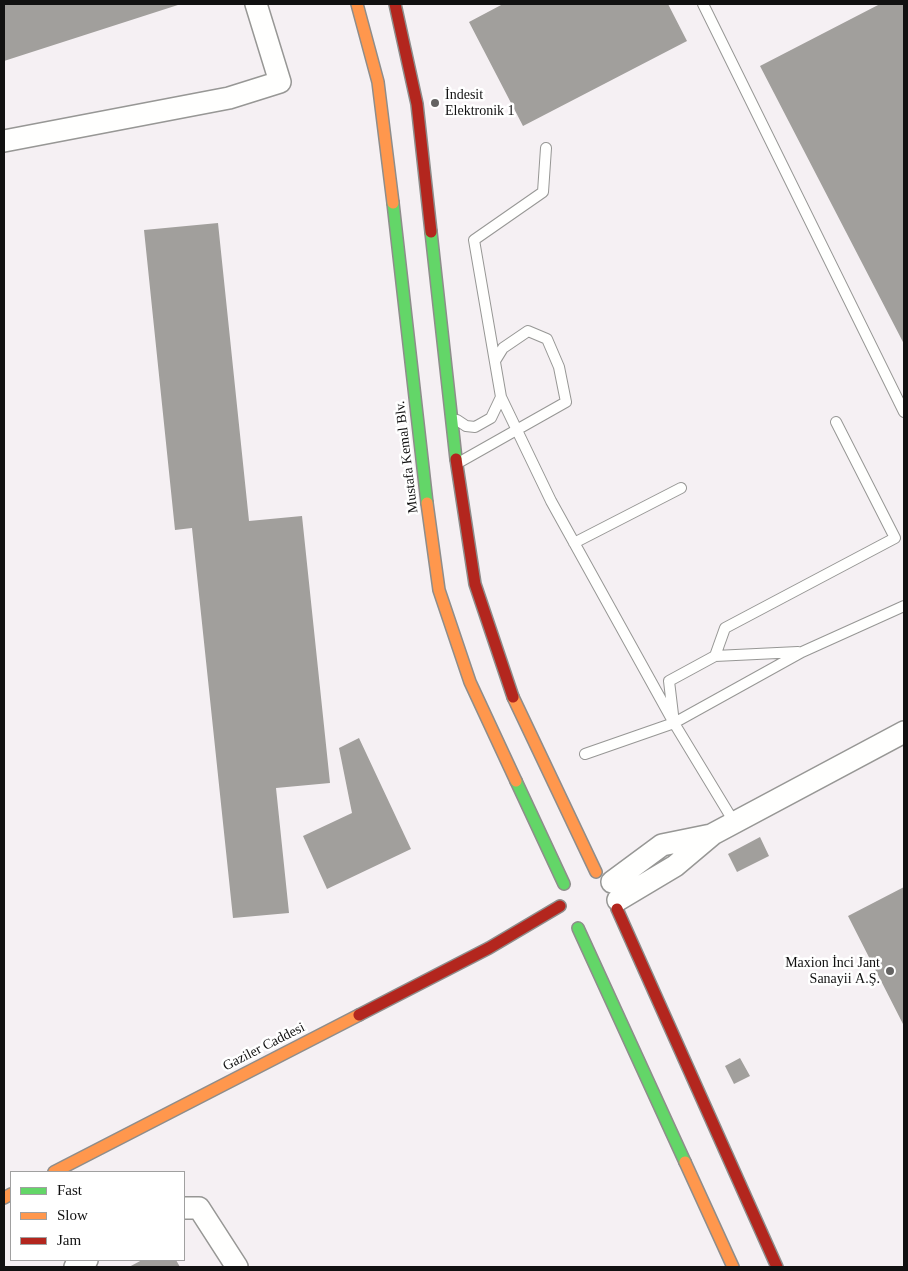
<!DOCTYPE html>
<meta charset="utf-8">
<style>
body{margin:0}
#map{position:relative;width:908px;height:1271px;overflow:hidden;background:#fdfcf7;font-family:"Times New Roman",serif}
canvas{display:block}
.frame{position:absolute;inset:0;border:5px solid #111;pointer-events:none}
.legend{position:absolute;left:10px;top:1171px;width:175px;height:90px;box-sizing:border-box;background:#fff;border:1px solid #a0a0a0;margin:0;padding:6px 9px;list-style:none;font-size:15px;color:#111}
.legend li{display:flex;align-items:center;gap:10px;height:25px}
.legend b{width:25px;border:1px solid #a0a0a0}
</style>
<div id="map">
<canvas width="908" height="1271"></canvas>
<div class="frame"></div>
<ul class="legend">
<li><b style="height:6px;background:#63d668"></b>Fast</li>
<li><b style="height:6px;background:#ff974d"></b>Slow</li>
<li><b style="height:6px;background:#b3261e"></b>Jam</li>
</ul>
</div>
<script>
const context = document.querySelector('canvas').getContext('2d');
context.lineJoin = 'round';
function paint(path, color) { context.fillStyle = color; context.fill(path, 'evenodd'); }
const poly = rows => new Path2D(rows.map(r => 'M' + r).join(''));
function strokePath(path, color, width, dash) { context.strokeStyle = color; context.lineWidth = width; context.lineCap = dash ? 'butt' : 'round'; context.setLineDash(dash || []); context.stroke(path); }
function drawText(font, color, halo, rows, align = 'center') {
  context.font = font + ' "Times New Roman",serif'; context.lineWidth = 5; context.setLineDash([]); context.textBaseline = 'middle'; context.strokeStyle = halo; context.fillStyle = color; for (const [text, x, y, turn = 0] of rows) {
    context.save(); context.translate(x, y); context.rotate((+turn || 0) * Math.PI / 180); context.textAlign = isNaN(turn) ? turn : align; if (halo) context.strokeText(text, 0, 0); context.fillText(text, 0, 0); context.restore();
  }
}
paint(poly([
 [4,4,904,4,904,1267,4,1267],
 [11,1172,184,1172,184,1260,11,1260]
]), '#f5f0f3');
paint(poly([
 [4,4,181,4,4,61],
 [503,4,668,4,687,41,523,126,469,22],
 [880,4,904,4,904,344,760,66],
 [218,223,249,521,302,516,330,783,276,788,289,913,233,918,192,528,175,530,144,230],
 [359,738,411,849,327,889,303,836,352,813,339,748],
 [760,837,769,856,737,872,728,854],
 [904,887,904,1026,848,916],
 [740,1058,750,1076,734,1084,725,1066],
 [142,1260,176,1260,180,1267,129,1267]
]), '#a19f9c');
const lane = poly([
 [703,4,904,412],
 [546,148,543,192,474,240,501,397,551,501,674,723,802,652,904,606],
 [457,420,466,426,475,427,491,418,501,397],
 [458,463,566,402,559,367,547,339,528,331,503,348,495,361],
 [574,543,681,488],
 [715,656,798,652],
 [585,754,674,723],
 [734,822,674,723,669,681,715,656,725,628,895,538,836,422]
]);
const street = poly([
 [4,141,229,98,280,82,256,4],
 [612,882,662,845,711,835],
 [618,900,675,866,713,834,904,732],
 [184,1208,199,1208,237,1267],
 [75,1267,87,1260]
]);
const fast = poly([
 [393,203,427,503],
 [431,232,456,459],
 [516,781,564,884],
 [578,928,685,1162]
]);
const slow = poly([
 [357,4,378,82,393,203],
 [427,503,439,590,470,682,516,781],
 [513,697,596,872],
 [685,1162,733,1267],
 [54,1172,359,1015],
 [4,1198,11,1194]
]);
const jam = poly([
 [395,4,417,104,431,232],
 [456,459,475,584,513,697],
 [617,909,777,1267],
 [359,1015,489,948,560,906]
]);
strokePath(lane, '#979795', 12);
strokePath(street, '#979795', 24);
strokePath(fast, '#8e8d8b', 14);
strokePath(slow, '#8e8d8b', 14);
strokePath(jam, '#8e8d8b', 14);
strokePath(lane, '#fffffe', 10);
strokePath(street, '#fffffe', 21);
strokePath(fast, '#63d668', 11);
strokePath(slow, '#ff974d', 11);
strokePath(jam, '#b3261e', 11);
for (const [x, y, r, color] of [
 [435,103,5,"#646362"],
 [890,971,5,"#646362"]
]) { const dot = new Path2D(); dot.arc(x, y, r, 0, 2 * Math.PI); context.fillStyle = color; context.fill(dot); strokePath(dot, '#fff', 2); }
drawText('14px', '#111', '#fff', [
 ["İndesit",445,95],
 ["Elektronik 1",445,111],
 ["Maxion İnci Jant",880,963,"right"],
 ["Sanayii A.Ş.",880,979,"right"]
], 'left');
drawText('14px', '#111', '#fff', [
 ["Mustafa Kemal Blv.",407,457,-97],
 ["Gaziler Caddesi",264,1047,-27]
]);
</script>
